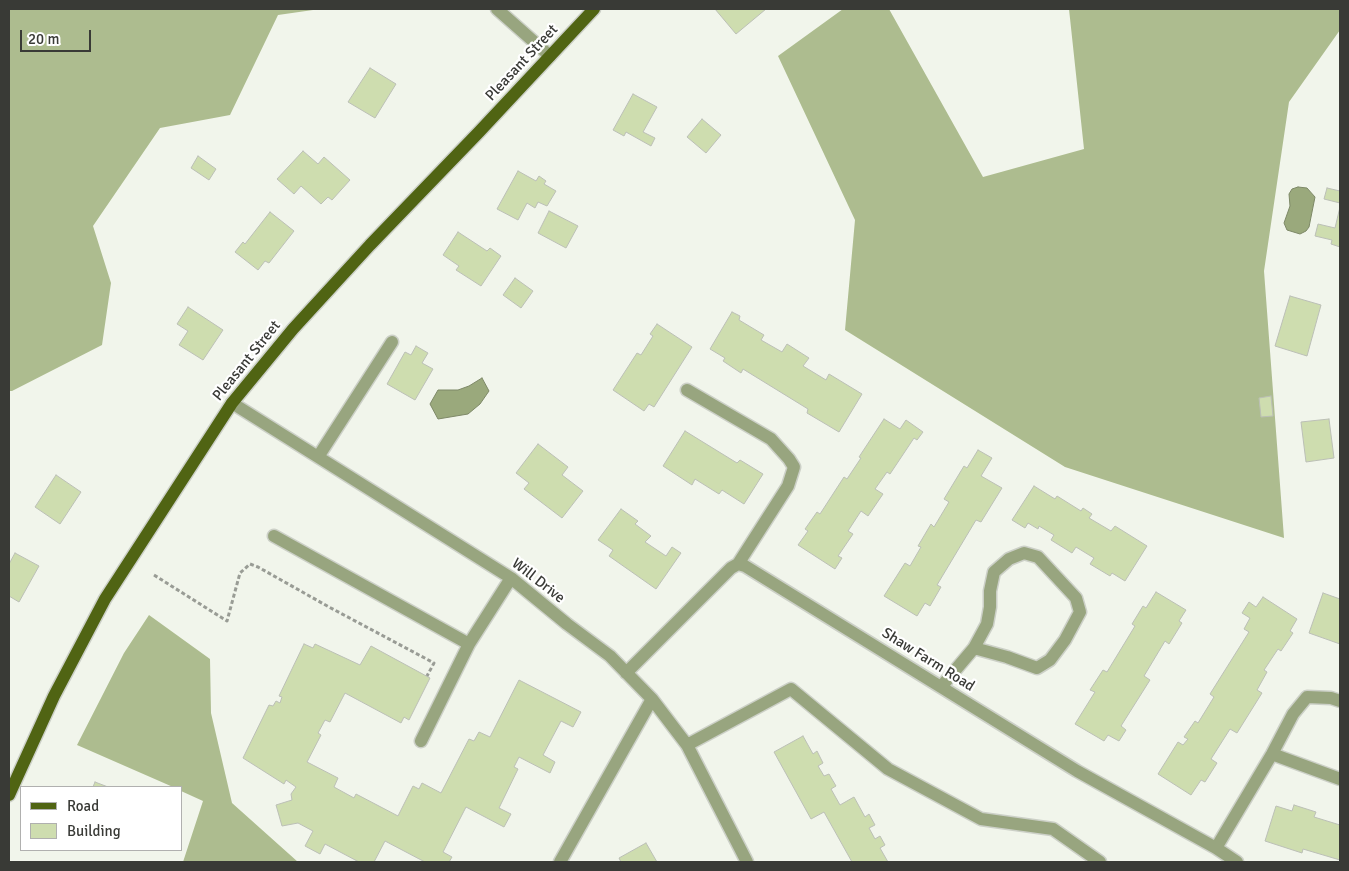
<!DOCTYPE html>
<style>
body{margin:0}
#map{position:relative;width:1349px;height:871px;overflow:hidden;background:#f1f5eb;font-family:Signika,sans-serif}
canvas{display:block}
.frame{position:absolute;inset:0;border:10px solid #393a36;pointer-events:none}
.legend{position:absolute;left:20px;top:786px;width:162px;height:65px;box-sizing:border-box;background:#fff;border:1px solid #b0b0af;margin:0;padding:6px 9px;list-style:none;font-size:15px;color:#393a36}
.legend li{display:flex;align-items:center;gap:10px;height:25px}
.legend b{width:25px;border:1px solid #b0b0af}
.scale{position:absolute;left:20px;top:30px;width:71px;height:22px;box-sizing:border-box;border:2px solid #393a36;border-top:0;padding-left:6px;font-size:15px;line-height:18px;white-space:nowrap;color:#393a36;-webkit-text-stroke:4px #fff;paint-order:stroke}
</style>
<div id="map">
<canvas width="1349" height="871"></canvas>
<div class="frame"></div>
<ul class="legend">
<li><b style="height:6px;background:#506413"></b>Road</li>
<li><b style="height:14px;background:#ceddaf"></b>Building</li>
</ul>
<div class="scale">20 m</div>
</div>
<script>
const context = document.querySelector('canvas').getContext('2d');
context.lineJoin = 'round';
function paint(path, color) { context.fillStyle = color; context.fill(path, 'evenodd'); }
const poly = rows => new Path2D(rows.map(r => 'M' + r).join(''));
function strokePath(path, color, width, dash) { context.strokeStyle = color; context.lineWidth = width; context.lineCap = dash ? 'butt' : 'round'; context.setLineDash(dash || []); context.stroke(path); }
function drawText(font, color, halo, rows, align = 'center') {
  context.font = font + ' Signika,sans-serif'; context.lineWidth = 4.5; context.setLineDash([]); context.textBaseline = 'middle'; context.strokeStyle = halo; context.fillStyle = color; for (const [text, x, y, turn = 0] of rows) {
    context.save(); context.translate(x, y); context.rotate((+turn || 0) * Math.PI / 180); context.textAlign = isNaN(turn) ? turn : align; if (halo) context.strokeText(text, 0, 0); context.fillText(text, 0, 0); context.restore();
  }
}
paint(poly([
 [9,9,320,9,278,15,230,115,160,128,93,226,111,283,102,345,12,391,9,391],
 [843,9,889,9,983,177,1084,149,1069,9,1340,9,1340,30,1289,102,1264,271,1284,538,1065,467,845,330,855,220,778,56],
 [149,615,210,659,211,713,232,803,298,862,183,862,203,801,181,791,181,787,173,787,77,745,124,653]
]), '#adbc8f');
const water = poly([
 [1298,187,1307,188,1315,197,1309,227,1306,231,1300,234,1287,230,1284,223,1290,206,1289,194,1292,189,1298,187],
 [482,378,489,391,480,404,468,414,438,419,430,404,438,390,458,390,469,386,482,378]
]);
paint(water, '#9aa97c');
strokePath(water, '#7d8867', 1);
const building = poly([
 [715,9,766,9,736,34,715,9],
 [370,68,396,84,375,118,348,102,370,68],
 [633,94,657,107,643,132,655,138,651,146,626,132,624,136,613,130,633,94],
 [702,119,721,135,706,153,687,137,702,119],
 [303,151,318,164,324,157,350,180,332,200,328,197,321,204,301,186,294,194,277,179,303,151],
 [198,156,216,169,209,180,191,168,198,156],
 [518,171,536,181,539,176,546,181,544,184,556,191,547,206,538,202,535,208,527,203,518,220,497,209,518,171],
 [1327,188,1340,191,1340,203,1324,199,1327,188],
 [1340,207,1340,247,1331,244,1332,240,1315,236,1318,224,1335,228,1340,207],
 [549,211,578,226,566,248,538,233,549,211],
 [270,212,294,231,269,263,265,261,258,270,235,252,243,242,245,244,270,212],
 [458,232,487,251,490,248,501,256,481,286,456,270,459,266,443,255,458,232],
 [515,278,533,291,521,308,503,295,515,278],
 [1290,296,1321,305,1307,356,1275,346,1290,296],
 [188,307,223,330,203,360,179,345,188,331,177,324,188,307],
 [732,312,740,316,739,320,764,335,761,340,782,352,787,344,809,358,803,366,826,380,829,374,862,394,839,432,807,413,808,409,743,369,741,373,723,361,725,358,710,349,732,312],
 [657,324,692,347,654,407,649,404,644,411,613,390,637,353,641,355,653,336,650,334,657,324],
 [416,346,428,353,422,363,433,369,415,400,387,384,405,352,411,355,416,346],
 [1271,396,1273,416,1261,417,1259,398,1271,396],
 [884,419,900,429,906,420,923,432,917,440,914,438,890,474,887,472,875,489,883,494,868,516,861,511,848,531,853,534,838,556,842,558,835,569,798,545,808,531,805,529,817,512,820,514,844,477,847,479,861,458,859,457,884,419],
 [1329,419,1334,458,1306,462,1301,422,1329,419],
 [685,431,737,463,740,460,763,474,744,504,722,490,719,494,695,479,692,485,663,466,685,431],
 [538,444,568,467,562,475,583,491,562,518,524,489,529,483,516,473,538,444],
 [978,450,992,458,981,476,1002,488,981,522,976,520,937,585,941,587,930,606,925,603,917,616,884,596,905,563,910,566,921,547,918,546,931,524,934,527,949,502,944,499,964,466,967,468,978,450],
 [56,475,81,492,60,524,35,507,56,475],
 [1034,486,1055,499,1057,496,1081,511,1083,508,1092,514,1089,518,1111,531,1115,526,1147,546,1125,581,1112,573,1110,576,1090,564,1094,558,1076,547,1072,553,1051,540,1054,535,1039,526,1038,529,1028,523,1025,528,1012,520,1034,486],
 [621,509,638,521,635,524,651,536,645,542,666,556,672,547,681,553,656,589,609,556,613,550,598,540,621,509],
 [15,553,39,566,19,602,9,596,9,564,15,553],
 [1156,592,1186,610,1179,621,1182,623,1169,644,1165,641,1144,676,1150,680,1121,726,1126,730,1119,741,1108,735,1104,741,1075,724,1095,692,1090,690,1103,670,1107,672,1135,626,1132,624,1143,606,1146,608,1156,592],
 [1323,593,1340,599,1340,644,1309,633,1323,593],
 [1263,597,1297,619,1290,631,1293,633,1281,651,1278,649,1264,670,1267,672,1257,690,1262,693,1237,733,1230,729,1211,759,1217,763,1205,782,1201,780,1191,795,1158,774,1178,742,1183,745,1188,739,1184,737,1195,721,1198,723,1214,697,1210,694,1249,632,1244,629,1250,618,1242,613,1249,602,1256,607,1263,597],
 [304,644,313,648,315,644,360,665,371,646,430,678,409,720,404,717,401,723,345,693,330,722,325,720,318,733,321,735,307,762,338,778,334,787,354,798,356,794,398,816,413,786,419,789,422,783,441,793,469,739,474,741,479,732,490,737,519,680,581,712,573,727,561,721,543,755,555,762,550,773,519,757,514,767,518,769,499,808,511,814,504,827,466,807,443,852,452,857,449,862,425,862,385,841,374,862,359,862,325,844,320,854,305,846,313,831,298,823,282,826,276,805,292,800,291,794,296,787,286,780,284,784,243,758,269,705,273,706,276,701,280,703,282,697,279,696,304,644],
 [803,736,813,754,817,751,823,763,818,766,824,776,829,774,836,786,831,789,840,805,854,797,865,817,869,814,875,825,869,828,875,839,880,836,885,845,880,848,888,862,852,862,824,812,811,819,774,752,803,736],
 [95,782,108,787,93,787,95,782],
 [1294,805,1316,812,1314,817,1340,825,1340,860,1303,849,1302,853,1265,841,1276,806,1292,811,1294,805],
 [646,843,657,862,621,862,619,858,646,843]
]);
paint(building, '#ceddaf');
strokePath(building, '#bbbfb6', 1);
const minor = poly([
 [497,9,550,56],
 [232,403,511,578,567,624,610,656,652,699,687,745,747,862],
 [318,457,392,342],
 [274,536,469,644],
 [738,564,745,566,1077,771,1216,848,1237,862],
 [626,673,731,568,738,564,788,486,794,467,789,459,771,439,687,390],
 [941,687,974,648,1007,657,1037,668,1050,660,1065,640,1080,612,1076,598,1038,557,1024,553,1009,559,994,572,990,591,990,607,987,624,974,648],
 [421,741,469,644,511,578],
 [687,745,791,689,888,769,981,819,1053,829,1100,862],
 [1272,754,1340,779],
 [1216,848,1272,754,1293,714,1307,697,1331,698,1340,701],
 [560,862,652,699]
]);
const major = poly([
 [9,795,54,696,105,599,232,403,293,329,370,245,479,132,594,9]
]);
strokePath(minor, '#ccd0c7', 15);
strokePath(major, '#ccd0c7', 15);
strokePath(poly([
 [154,575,227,621,240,573,250,564,258,567,329,607,434,663,427,676]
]), '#999c95', 3, [4, 2.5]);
strokePath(minor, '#98a57f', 12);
strokePath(major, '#506413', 12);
drawText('15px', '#393a36', '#fff', [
 ["Pleasant Street",522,63,-47],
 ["Pleasant Street",247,361,-51],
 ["Will Drive",538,581,38],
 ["Shaw Farm Road",928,660,32]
]);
</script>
